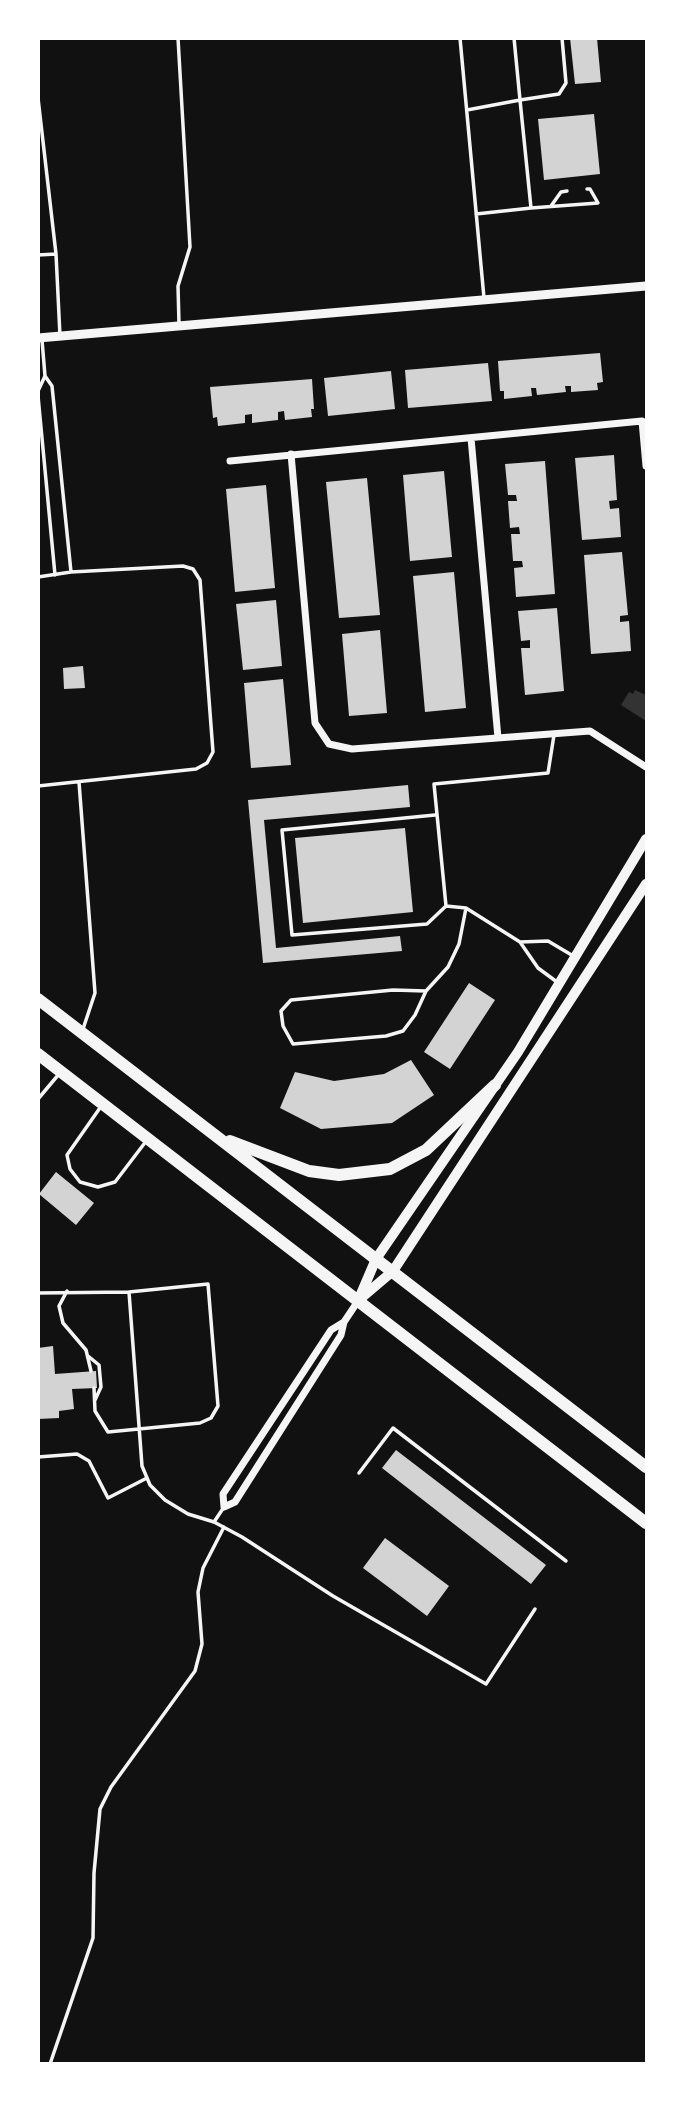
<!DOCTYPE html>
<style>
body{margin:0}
#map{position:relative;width:685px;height:2102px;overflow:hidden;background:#111;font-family:Arial,sans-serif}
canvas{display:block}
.frame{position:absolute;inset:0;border:40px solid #fff;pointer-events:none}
</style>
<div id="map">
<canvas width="685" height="2102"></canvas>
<div class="frame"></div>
</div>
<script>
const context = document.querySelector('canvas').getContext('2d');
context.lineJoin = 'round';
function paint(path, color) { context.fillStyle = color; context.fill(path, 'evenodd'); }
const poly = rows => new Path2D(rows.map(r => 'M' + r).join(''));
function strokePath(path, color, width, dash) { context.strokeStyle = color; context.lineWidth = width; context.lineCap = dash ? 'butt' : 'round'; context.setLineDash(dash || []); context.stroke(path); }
paint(poly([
 [635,690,646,695,646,721,621,705,629,692,633,694]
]), '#333');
paint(poly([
 [570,38,597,38,601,82,575,84],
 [594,114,600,174,544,180,538,119],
 [600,353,603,382,597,383,598,390,571,392,571,386,565,386,566,392,537,395,536,388,531,388,532,396,504,399,504,391,500,391,498,361],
 [488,363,492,401,408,408,405,370],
 [391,371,395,409,328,416,324,378],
 [312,379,314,409,311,409,312,417,285,420,284,411,278,412,278,420,252,423,252,414,245,415,245,423,218,426,217,417,213,418,210,387],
 [614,455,617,500,609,501,610,509,619,508,621,537,582,540,575,458],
 [545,461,555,594,516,597,514,568,523,567,522,561,513,561,511,534,520,534,519,527,510,528,508,501,517,501,516,495,508,495,505,464],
 [444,471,452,557,410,561,403,475],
 [367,478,380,615,339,618,326,482],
 [266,485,275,588,235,592,226,489],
 [622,552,628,615,620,616,620,622,629,621,631,651,591,654,584,555],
 [454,572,466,708,425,712,413,576],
 [276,600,282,666,243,670,236,604],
 [557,608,564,691,525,695,521,648,530,648,530,640,521,641,518,611],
 [380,630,387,713,349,716,342,634],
 [83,666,85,688,64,689,63,668],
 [283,679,291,765,251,768,244,683],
 [408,785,410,807,264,820,276,948,400,936,402,951,263,963,248,800],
 [405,828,413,912,303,923,295,838],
 [469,983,495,1000,450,1069,424,1052],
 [411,1060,434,1095,392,1123,321,1129,280,1108,295,1072,334,1081,384,1074],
 [56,1172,94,1203,76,1225,39,1194],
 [53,1346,55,1374,96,1371,97,1388,72,1389,74,1409,59,1411,59,1418,38,1419,38,1348],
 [396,1450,546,1565,531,1584,382,1468],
 [385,1538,449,1586,427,1616,363,1568]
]), '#d3d3d3');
strokePath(poly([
 [178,38,190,247,178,286,179,324],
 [460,38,484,298],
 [38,98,56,254,60,336],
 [467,110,520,100,514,38],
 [551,206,561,192,567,191],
 [531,208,598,203,590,189,587,189],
 [476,214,531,208,520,100,559,94,566,83,562,38],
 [38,255,56,254],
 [42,340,45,376,52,386,71,572],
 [38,391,45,376],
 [38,396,55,575],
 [38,577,71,572,183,566,193,569,200,580,213,752,207,763,196,769,38,786],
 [79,782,95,993,83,1029],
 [435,815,282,830,292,935,427,924,446,906],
 [520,942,466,908,446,906,434,784,548,773,554,735],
 [557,982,538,968,520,942,548,941,575,957],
 [426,991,415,1015,403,1031,386,1036,293,1044,283,1026,281,1011,291,1000,393,990,426,991,448,967,459,944,466,908],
 [38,1099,59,1074],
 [102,1105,67,1155,70,1169,80,1182,98,1187,115,1182,147,1140],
 [67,1291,59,1306,63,1323,86,1350,91,1371],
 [38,1293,129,1292,142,1466,150,1485,165,1500,188,1514,214,1522],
 [88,1356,99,1365,101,1387,95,1400],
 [94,1388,95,1411,108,1432,200,1423,211,1418,218,1406,208,1284,129,1292],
 [38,1457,77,1454,89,1461,108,1498,147,1478],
 [359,1473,393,1428,566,1561],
 [224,1507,214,1522,242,1537,333,1596,486,1684,535,1609],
 [50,2064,93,1938,94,1873,100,1809,111,1787,195,1671,202,1644,198,1592,203,1568,224,1527]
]), '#f5f5f5', 3.5);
strokePath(poly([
 [471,438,498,738],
 [291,454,315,723,329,744,352,749,590,731,646,767],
 [230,461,642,421,646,466],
 [344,1322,341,1335,235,1502,224,1507,223,1494,331,1330,344,1322,358,1301]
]), '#f5f5f5', 7);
strokePath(poly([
 [38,338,646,286]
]), '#f5f5f5', 9);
strokePath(poly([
 [360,1299,393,1271,646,884],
 [358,1301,376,1259,518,1052,646,839]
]), '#f5f5f5', 10);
strokePath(poly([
 [38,999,646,1467],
 [38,1054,646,1523],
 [230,1141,309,1171,339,1175,390,1169,426,1150,495,1085]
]), '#f5f5f5', 12);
</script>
